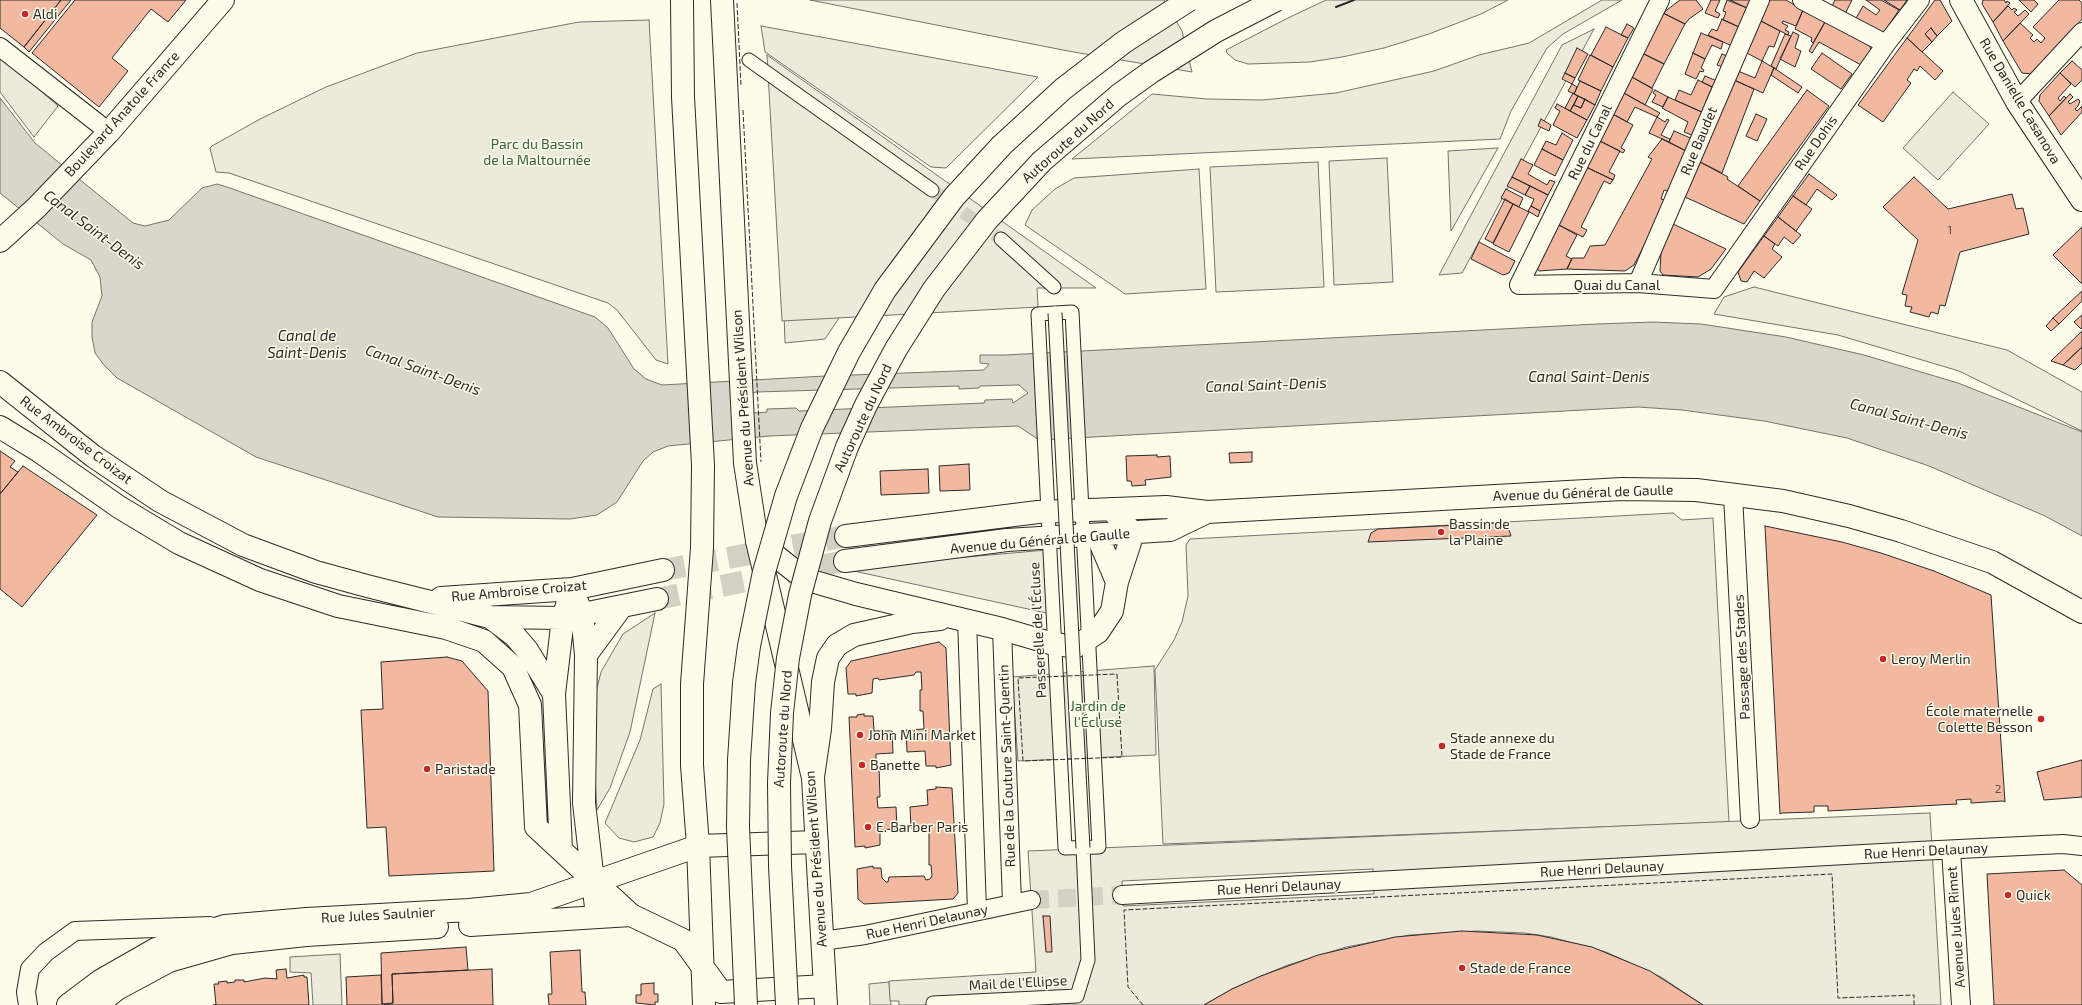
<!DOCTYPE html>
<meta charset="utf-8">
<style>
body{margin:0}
canvas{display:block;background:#fdfbea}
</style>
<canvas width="2082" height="1005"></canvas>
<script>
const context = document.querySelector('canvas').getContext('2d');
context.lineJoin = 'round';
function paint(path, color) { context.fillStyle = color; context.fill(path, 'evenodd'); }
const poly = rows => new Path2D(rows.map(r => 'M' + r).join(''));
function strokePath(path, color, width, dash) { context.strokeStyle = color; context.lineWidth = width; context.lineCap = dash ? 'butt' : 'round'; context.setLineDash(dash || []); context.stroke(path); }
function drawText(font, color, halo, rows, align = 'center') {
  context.font = font + ' "Exo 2",sans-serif'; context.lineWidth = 3; context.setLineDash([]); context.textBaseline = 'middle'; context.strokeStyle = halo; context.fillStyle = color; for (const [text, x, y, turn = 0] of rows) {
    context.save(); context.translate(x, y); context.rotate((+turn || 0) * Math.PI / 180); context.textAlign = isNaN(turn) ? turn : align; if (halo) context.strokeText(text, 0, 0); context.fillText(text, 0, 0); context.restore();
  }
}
const green = poly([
 [810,0,1164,0,1182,31,1192,72,1068,51,810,0],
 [1326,0,1508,0,1481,14,1429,34,1384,48,1342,57,1310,62,1248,64,1235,60,1227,53,1226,50,1288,18,1326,0],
 [1602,0,1622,0,1563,34,1547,48,1511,111,1500,139,1072,159,1152,94,1207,99,1262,100,1336,93,1434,71,1479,55,1529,43,1602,0],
 [649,20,668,364,656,360,617,310,608,303,229,173,216,172,210,148,212,146,260,119,326,87,417,53,579,22,649,20],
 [761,26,1038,77,946,168,931,167,765,52,761,26],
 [1594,29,1462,273,1439,275,1562,45,1594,29],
 [0,55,58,106,34,137,0,92,0,55],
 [1498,148,1451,231,1448,151,1498,148],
 [1387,158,1393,282,1334,285,1329,161,1387,158],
 [1318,162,1324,287,1216,292,1210,167,1318,162],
 [1199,169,1206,289,1125,294,1025,225,1032,210,1055,189,1074,178,1199,169],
 [1754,287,2007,350,2082,392,2082,431,1959,371,1838,335,1714,314,1724,297,1754,287],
 [845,309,825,339,785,343,784,313,845,309],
 [1673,513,1682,520,1713,518,1729,822,1163,844,1155,670,1174,640,1182,622,1188,596,1186,545,1190,539,1673,513],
 [1047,550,1051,614,840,568,1047,550],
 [655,613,630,732,610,788,597,810,591,712,601,672,623,634,655,613],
 [1154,666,1156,755,1018,761,1012,677,1154,666],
 [661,684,664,804,660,823,653,837,634,842,619,838,605,823,640,740,653,689,661,684],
 [889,982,891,1005,870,1005,869,984,889,982]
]);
paint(green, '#ecebdb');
strokePath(green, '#74746e', 1);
const parking = poly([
 [767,55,934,173,1096,288,1037,288,1038,307,782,321,767,55],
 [1953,92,1989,124,1938,180,1903,148,1953,92],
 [1930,813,1941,1005,1703,1005,1661,977,1606,952,1551,937,1525,933,1477,931,1410,935,1346,947,1288,965,1261,976,1232,989,1204,1005,899,1005,899,1001,890,1001,889,981,1036,972,1028,851,1930,813],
 [1373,869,1374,894,1123,906,1122,881,1373,869],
 [340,954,342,1005,313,1005,311,973,290,972,290,957,340,954]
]);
paint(parking, '#eceadb');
strokePath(parking, '#74746e', 1);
const water = poly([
 [0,98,35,143,133,223,145,226,169,220,202,188,217,184,227,187,595,317,608,328,634,369,646,379,662,385,825,376,984,370,989,364,980,363,980,355,1005,355,1597,324,1653,322,1701,324,1786,337,1864,355,1958,383,2082,432,2082,536,2045,516,1929,466,1847,438,1764,421,1682,410,1638,407,1039,440,1018,426,769,436,668,446,653,452,643,461,617,502,597,515,570,519,438,517,256,457,117,378,104,365,95,353,92,337,92,322,102,296,100,277,91,260,63,244,0,193,0,98],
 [1019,385,1028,393,1013,403,1012,399,985,400,984,403,799,411,796,408,767,409,767,412,757,413,735,407,735,400,756,392,959,386,959,389,979,388,980,386,1019,385]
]);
paint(water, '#d8d7c9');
strokePath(water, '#74746e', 1);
const building = poly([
 [0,0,61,0,24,47,0,28,0,0],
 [61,0,71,0,29,52,24,47,61,0],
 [75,0,186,0,168,22,151,9,112,58,128,71,99,107,32,53,75,0],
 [1680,0,1696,0,1703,9,1689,19,1685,24,1663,13,1680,0],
 [1711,0,1720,0,1715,11,1720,14,1718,18,1705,13,1711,0],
 [1727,0,1747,8,1739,27,1723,20,1726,12,1723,11,1727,0],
 [1730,0,1750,0,1747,8,1730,0],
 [1767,0,1786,0,1803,10,1796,26,1783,21,1782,23,1788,26,1785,30,1789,32,1788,35,1759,20,1767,0],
 [1835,0,1852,0,1845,14,1832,6,1835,0],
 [1866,0,1881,0,1899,10,1884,32,1879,33,1855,20,1863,6,1876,15,1880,10,1866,0],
 [1884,0,1907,0,1900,10,1884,0],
 [1935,0,1940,0,1952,21,1937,36,1931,28,1925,34,1932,42,1922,52,1907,38,1935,0],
 [1983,0,2004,0,2006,3,2007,1,2010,3,1993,22,1982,4,1983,0],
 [2019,0,2034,0,2038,4,2031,12,2019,0],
 [2059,0,2079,0,2082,3,2082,19,2032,74,2022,73,2003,41,2020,23,2033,35,2030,38,2034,42,2037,39,2041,43,2045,38,2033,27,2059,0],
 [2008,6,2012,10,2014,8,2017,10,2014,12,2018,16,2025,10,2029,14,2003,41,1993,22,2008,6],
 [1803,10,1825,22,1813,43,1811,41,1812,38,1795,29,1803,10],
 [1663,13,1685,24,1664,64,1642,53,1663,13],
 [1722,19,1739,27,1732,46,1708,35,1712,29,1717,31,1722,19],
 [1759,20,1780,31,1774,47,1769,46,1762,61,1745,52,1759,20],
 [1825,22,1870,46,1871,51,1861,65,1819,42,1812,53,1809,51,1825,22],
 [1627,24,1634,28,1628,38,1621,35,1627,24],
 [1606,27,1628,38,1613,67,1591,55,1606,27],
 [1931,28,1937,36,1932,42,1925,34,1931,28],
 [1793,32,1799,35,1795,48,1801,51,1795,67,1780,59,1793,32],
 [1701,33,1723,42,1721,49,1712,45,1705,59,1693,53,1701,33],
 [1785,34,1791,36,1776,69,1771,66,1785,34],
 [1907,38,1943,71,1935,80,1920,66,1917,71,1914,69,1907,80,1911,83,1883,122,1858,105,1907,38],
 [1577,48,1588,54,1575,78,1565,73,1577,48],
 [1642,53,1664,64,1652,88,1630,76,1642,53],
 [1693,53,1705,59,1701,68,1704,70,1703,72,1700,71,1696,79,1685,74,1693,53],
 [1822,53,1852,74,1841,89,1811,69,1822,53],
 [1722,54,1727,56,1723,67,1717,65,1722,54],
 [1590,55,1613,67,1601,91,1578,80,1590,55],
 [1762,61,1774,68,1763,93,1734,80,1738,71,1755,78,1762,61],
 [2072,61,2082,70,2082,80,2075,87,2060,73,2072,61],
 [1774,68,1802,87,1798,93,1771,75,1774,68],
 [1565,73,1575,78,1572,84,1562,79,1565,73],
 [2060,73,2071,84,2058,98,2060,101,2064,96,2066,98,2049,116,2039,101,2040,95,2060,73],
 [1630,76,1653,89,1645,105,1622,92,1630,76],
 [1705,76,1717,81,1714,88,1702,82,1705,76],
 [1698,80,1712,87,1703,109,1705,110,1704,113,1675,100,1679,90,1691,95,1698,80],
 [1734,80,1754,89,1722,173,1700,162,1734,80],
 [1580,81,1601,91,1595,105,1574,94,1580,81],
 [1572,84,1577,87,1574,94,1568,91,1572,84],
 [1655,90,1668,97,1663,107,1652,102,1656,95,1653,93,1655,90],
 [1807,90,1829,106,1760,201,1738,186,1807,90],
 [1622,92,1660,113,1657,117,1635,107,1627,122,1611,113,1622,92],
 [1573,93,1578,96,1570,111,1565,108,1573,93],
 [2070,94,2073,97,2068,102,2070,104,2078,99,2080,101,2078,106,2075,109,2077,111,2082,106,2082,112,2061,135,2049,116,2070,94],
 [1578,96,1585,99,1581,108,1574,105,1578,96],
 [1668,97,1704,113,1694,136,1684,132,1688,122,1662,108,1668,97],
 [1585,99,1595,105,1587,120,1570,111,1574,105,1581,108,1585,99],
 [1557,104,1587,120,1577,138,1553,125,1560,111,1555,108,1557,104],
 [1611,113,1633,125,1621,148,1625,150,1623,153,1598,140,1611,113],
 [1756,114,1767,119,1757,141,1746,136,1756,114],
 [1657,117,1665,122,1667,119,1669,120,1661,135,1670,139,1669,142,1649,133,1657,117],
 [1541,119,1551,125,1549,131,1538,126,1541,119],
 [1674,131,1693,139,1688,152,1669,142,1674,131],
 [1562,133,1573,140,1563,160,1542,149,1546,141,1556,145,1562,133],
 [1662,139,1688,152,1671,192,1664,190,1661,199,1667,201,1634,265,1625,271,1567,269,1572,258,1584,258,1590,246,1605,245,1652,159,1648,157,1662,139],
 [1598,140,1620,151,1609,172,1615,175,1613,180,1584,166,1598,140],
 [1542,149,1563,160,1555,176,1534,165,1542,149],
 [1521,159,1533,165,1528,174,1547,185,1550,180,1555,182,1548,195,1512,177,1521,159],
 [1700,162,1728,177,1727,179,1760,201,1744,224,1685,197,1700,162],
 [1584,166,1613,180,1610,184,1604,181,1581,227,1587,230,1583,237,1555,223,1584,166],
 [1809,174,1837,195,1832,200,1817,189,1806,205,1793,196,1809,174],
 [1512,177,1530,186,1525,195,1507,186,1512,177],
 [1914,177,1948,209,2012,194,2016,209,2023,208,2029,234,1960,252,1945,306,1940,305,1938,314,1931,312,1929,317,1910,312,1912,307,1905,306,1907,295,1902,294,1918,240,1883,207,1914,177],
 [1530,186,1548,195,1540,211,1531,206,1534,199,1525,195,1530,186],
 [1506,189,1523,198,1519,207,1501,198,1506,189],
 [1793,196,1812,209,1796,231,1778,217,1793,196],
 [1505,199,1513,204,1493,243,1485,239,1505,199],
 [1513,204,1529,212,1509,252,1493,244,1513,204],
 [1531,206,1540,211,1538,217,1528,211,1531,206],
 [1778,217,1801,235,1793,244,1784,237,1778,246,1764,236,1778,217],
 [1555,223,1577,235,1566,256,1572,259,1567,269,1539,271,1534,264,1555,223],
 [1673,224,1726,249,1711,269,1698,277,1663,275,1660,271,1661,252,1673,224],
 [2082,227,2082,284,2053,255,2082,227],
 [1764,236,1775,244,1772,249,1782,257,1764,278,1754,271,1747,282,1741,281,1738,272,1764,236],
 [1479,242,1515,261,1509,273,1503,275,1471,259,1479,242],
 [2082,291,2082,301,2059,324,2053,318,2082,291],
 [2082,315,2082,327,2081,329,2074,322,2082,315],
 [2053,318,2059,324,2051,331,2046,326,2053,318],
 [2082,331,2082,347,2063,365,2051,361,2082,331],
 [2082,347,2082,363,2075,370,2063,365,2082,347],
 [0,451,15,461,10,467,18,472,0,494,0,451],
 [1252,452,1252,462,1230,463,1229,453,1252,452],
 [1157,455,1157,457,1170,456,1171,477,1145,480,1146,485,1132,486,1131,481,1127,481,1126,456,1157,455],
 [969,464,970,490,940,491,939,466,969,464],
 [23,466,97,515,22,607,0,589,0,494,23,466],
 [928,469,929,493,881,495,880,471,928,469],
 [1499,523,1509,530,1511,536,1368,542,1371,533,1378,529,1499,523],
 [1765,526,1842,542,1881,553,1934,571,1991,595,2005,802,2003,801,1971,803,1971,799,1956,800,1957,804,1828,811,1828,806,1814,806,1814,812,1782,813,1780,814,1765,526],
 [939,642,946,648,951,765,936,768,936,766,926,766,925,751,907,752,906,730,924,729,923,711,920,711,920,690,922,690,921,672,916,672,914,675,879,680,878,678,873,679,872,693,856,696,856,694,848,694,846,668,851,661,939,642],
 [447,657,462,661,488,691,494,871,389,876,386,827,367,828,361,710,383,709,381,662,447,657],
 [864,714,864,716,873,716,874,731,892,731,893,753,876,754,876,766,879,766,880,797,877,797,878,808,896,807,897,829,880,830,880,845,865,848,865,846,855,847,849,717,857,717,857,715,864,714],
 [2082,760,2082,797,2044,800,2037,772,2082,760],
 [936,787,952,788,958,893,953,899,864,904,858,899,857,869,873,866,873,868,881,868,882,878,886,882,888,882,889,877,924,876,926,880,930,879,932,876,931,865,929,865,929,828,911,828,910,807,928,805,927,790,936,789,936,787],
 [2064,870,2082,885,2082,1005,1994,1005,1987,874,2064,870],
 [1043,916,1050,916,1052,952,1046,952,1043,916],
 [1462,931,1537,935,1592,947,1650,971,1703,1005,1204,1005,1232,989,1261,976,1318,955,1395,937,1462,931],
 [466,947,468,970,392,974,393,1003,382,1004,381,953,466,947],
 [580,950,582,992,585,992,586,1005,549,1005,548,994,552,994,550,952,580,950],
 [286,969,287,978,304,975,304,977,307,977,309,1005,213,1005,216,1005,214,984,219,984,218,982,227,981,227,983,235,982,235,980,244,980,244,982,265,978,277,979,276,970,286,969],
 [492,969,493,1005,387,1005,393,1003,392,974,492,969],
 [381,975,382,1004,387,1005,347,1005,346,977,381,975],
 [654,983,654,994,658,994,658,1002,655,1002,655,1005,636,1003,636,995,641,995,641,984,654,983]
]);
paint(building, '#f2b8a0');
strokePath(building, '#2b2b2b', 1);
strokePath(poly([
 [932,190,1001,239]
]), '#d3d1c4', 13, [13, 6]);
strokePath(poly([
 [1031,900,1122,895]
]), '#d3d1c4', 18, [18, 9]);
strokePath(poly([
 [663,570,846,536],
 [657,599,845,561]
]), '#d3d1c4', 22, [22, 11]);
const pedestrian = poly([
 [749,60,932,190],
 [1001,239,1054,287],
 [1072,312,1099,847,1065,848,1038,314,1072,312],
 [933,1005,933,1003,1077,996,1088,960,1083,848]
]);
const minor = poly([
 [1660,0,1519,285,1638,283,1714,289,1886,44,1920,0],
 [1802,0,1886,44],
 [0,47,109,132],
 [2017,102,2082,32],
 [1638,283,1760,0],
 [1733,495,1750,819],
 [967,619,977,911],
 [1002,629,1012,903],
 [1951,850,1961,1005],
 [1122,895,1918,851,2063,844,2082,846],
 [822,941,865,935,1031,900],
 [28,1005,26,992,30,969,46,952,75,931,210,926]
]);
const tertiary = poly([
 [1097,535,1117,582],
 [846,536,1038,512,1166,507,1207,512,1622,489,1696,490,1783,501,1849,516,1901,531,1992,562,2082,612],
 [757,541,796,572,815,582,856,594,1002,629,1050,643,1075,647,1098,632,1112,611,1117,582,1133,533,1111,509],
 [845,561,1007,540,1170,530,1207,512],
 [813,777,820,729,823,682,828,658,837,645,854,635,912,622,940,619]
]);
const secondary = poly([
 [1961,0,2017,102,2082,200],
 [0,241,36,208,109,132,223,0],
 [0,382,93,456,160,501,243,545,316,572,367,586,490,617,563,618,657,599],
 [0,427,39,451,119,507,179,543,260,580,338,606,446,628,484,641,513,667,530,705,536,827,631,915],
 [572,589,582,614,586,655,584,803,597,916],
 [441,598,572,589,663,570],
 [490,617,515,636,527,650,554,694],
 [586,655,622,606],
 [561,850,554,694,563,618,567,605]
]);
const primary = poly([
 [682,0,683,97,703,465,702,548,692,684,692,765,698,846,704,1005],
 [722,0,745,463,757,541,813,778,826,1005],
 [470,925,631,915,683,940,721,992,825,986],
 [68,1005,100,981,156,949,225,926,307,919,469,910,531,904,698,846,817,842],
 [97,1005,117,989,169,961,232,943,306,935,437,927]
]);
strokePath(pedestrian, '#2b2b2b', 15);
strokePath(minor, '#2b2b2b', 20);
strokePath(tertiary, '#2b2b2b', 24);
strokePath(secondary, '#2b2b2b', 24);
strokePath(primary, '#2b2b2b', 24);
strokePath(pedestrian, '#fdfbea', 13);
strokePath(minor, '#fdfbea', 18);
strokePath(tertiary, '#fdfbea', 22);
strokePath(secondary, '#fdfbea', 22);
strokePath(primary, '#fdfbea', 22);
const pedestrianBridge = poly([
 [1055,313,1083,848]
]);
const motorwayBridge = poly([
 [746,1005,738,827,739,760,744,683,749,646,764,572,786,496,812,428,849,352,885,290,954,197,1002,145,1063,89,1124,42,1189,0],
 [787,1005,780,866,779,783,782,713,788,658,800,595,820,521,847,447,866,405,896,349,934,289,987,220,1042,161,1119,95,1151,72,1216,31,1276,0]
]);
strokePath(pedestrianBridge, '#2b2b2b', 15, []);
strokePath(motorwayBridge, '#2b2b2b', 24, []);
strokePath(pedestrianBridge, '#fdfbea', 13);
strokePath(motorwayBridge, '#fdfbea', 22);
strokePath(poly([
 [737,3,741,86],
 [743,110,761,462],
 [1117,674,1122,757,1023,761,1018,678,1117,674],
 [1143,1005,1128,987,1124,910,1832,874,1838,998,1914,995,1914,1005]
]), '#2b2b2b', 1, [5, 2]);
strokePath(poly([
 [1336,7,1354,0]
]), '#2b2b2b', 2);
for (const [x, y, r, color] of [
 [25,14,4,"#c62828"],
 [1441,532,4,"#c62828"],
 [1883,659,4,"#c62828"],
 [2041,719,4,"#c62828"],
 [860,735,4,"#c62828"],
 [1442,746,4,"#c62828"],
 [862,765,4,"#c62828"],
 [427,769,4,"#c62828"],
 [868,827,4,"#c62828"],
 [2008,895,4,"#c62828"],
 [1462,968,4,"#c62828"]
]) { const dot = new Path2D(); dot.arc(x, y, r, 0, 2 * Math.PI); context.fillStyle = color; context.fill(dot); strokePath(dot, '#fdfbea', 1.5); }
drawText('12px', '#5d4e48', null, [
 ["1",1950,230],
 ["2",1998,789]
]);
drawText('14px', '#2b2b2b', '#fdfbea', [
 ["Aldi",33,14],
 ["Bassin de",1449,524],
 ["la Plaine",1449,540],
 ["Leroy Merlin",1891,659],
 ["École maternelle",2033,711,"right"],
 ["Colette Besson",2033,727,"right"],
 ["John Mini Market",868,735],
 ["Stade annexe du",1450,738],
 ["Stade de France",1450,754],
 ["Banette",870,765],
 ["Paristade",435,769],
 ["E. Barber Paris",876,827],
 ["Quick",2016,895],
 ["Stade de France",1470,968]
], 'left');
drawText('14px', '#2b2b2b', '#fdfbea', [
 ["Rue Danielle Casanova",2020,101,59],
 ["Boulevard Anatole France",122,114,-48],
 ["Autoroute du Nord",1068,141,-42],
 ["Rue Baudet",1699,141,-67],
 ["Rue du Canal",1590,142,-64],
 ["Rue Dohis",1816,143,-55],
 ["Quai du Canal",1617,285],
 ["Avenue du Président Wilson",743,398,-94],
 ["Autoroute du Nord",863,418,-65],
 ["Rue Ambroise Croizat",76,440,37],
 ["Avenue du Général de Gaulle",1583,493,-2],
 ["Avenue du Général de Gaulle",1040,541,-5],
 ["Rue Ambroise Croizat",519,591,-5],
 ["Passerelle de l'Écluse",1038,630,-93],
 ["Passage des Stades",1742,657,-93],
 ["Autoroute du Nord",783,729,-86],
 ["Rue de la Couture Saint-Quentin",1007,766,-92],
 ["Rue Henri Delaunay",1926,851,-3],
 ["Avenue du Président Wilson",816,859,-94],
 ["Rue Henri Delaunay",1602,869,-3],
 ["Rue Henri Delaunay",1279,887,-3],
 ["Rue Jules Saulnier",378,915,-3],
 ["Rue Henri Delaunay",927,922,-12],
 ["Avenue Jules Rimet",1956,927,-94],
 ["Mail de l'Ellipse",1018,983,-3]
]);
drawText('14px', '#34623c', '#fdfbea', [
 ["Parc du Bassin",537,144],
 ["de la Maltournée",537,160],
 ["Jardin de",1098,706],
 ["l'Écluse",1098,722]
]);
drawText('italic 15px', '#2b2b2b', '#fdfbea', [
 ["Canal Saint-Denis",94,230,37],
 ["Canal de",307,336],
 ["Saint-Denis",307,353],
 ["Canal Saint-Denis",423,370,20],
 ["Canal Saint-Denis",1589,377],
 ["Canal Saint-Denis",1266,385,-2],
 ["Canal Saint-Denis",1909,419,15]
]);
</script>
